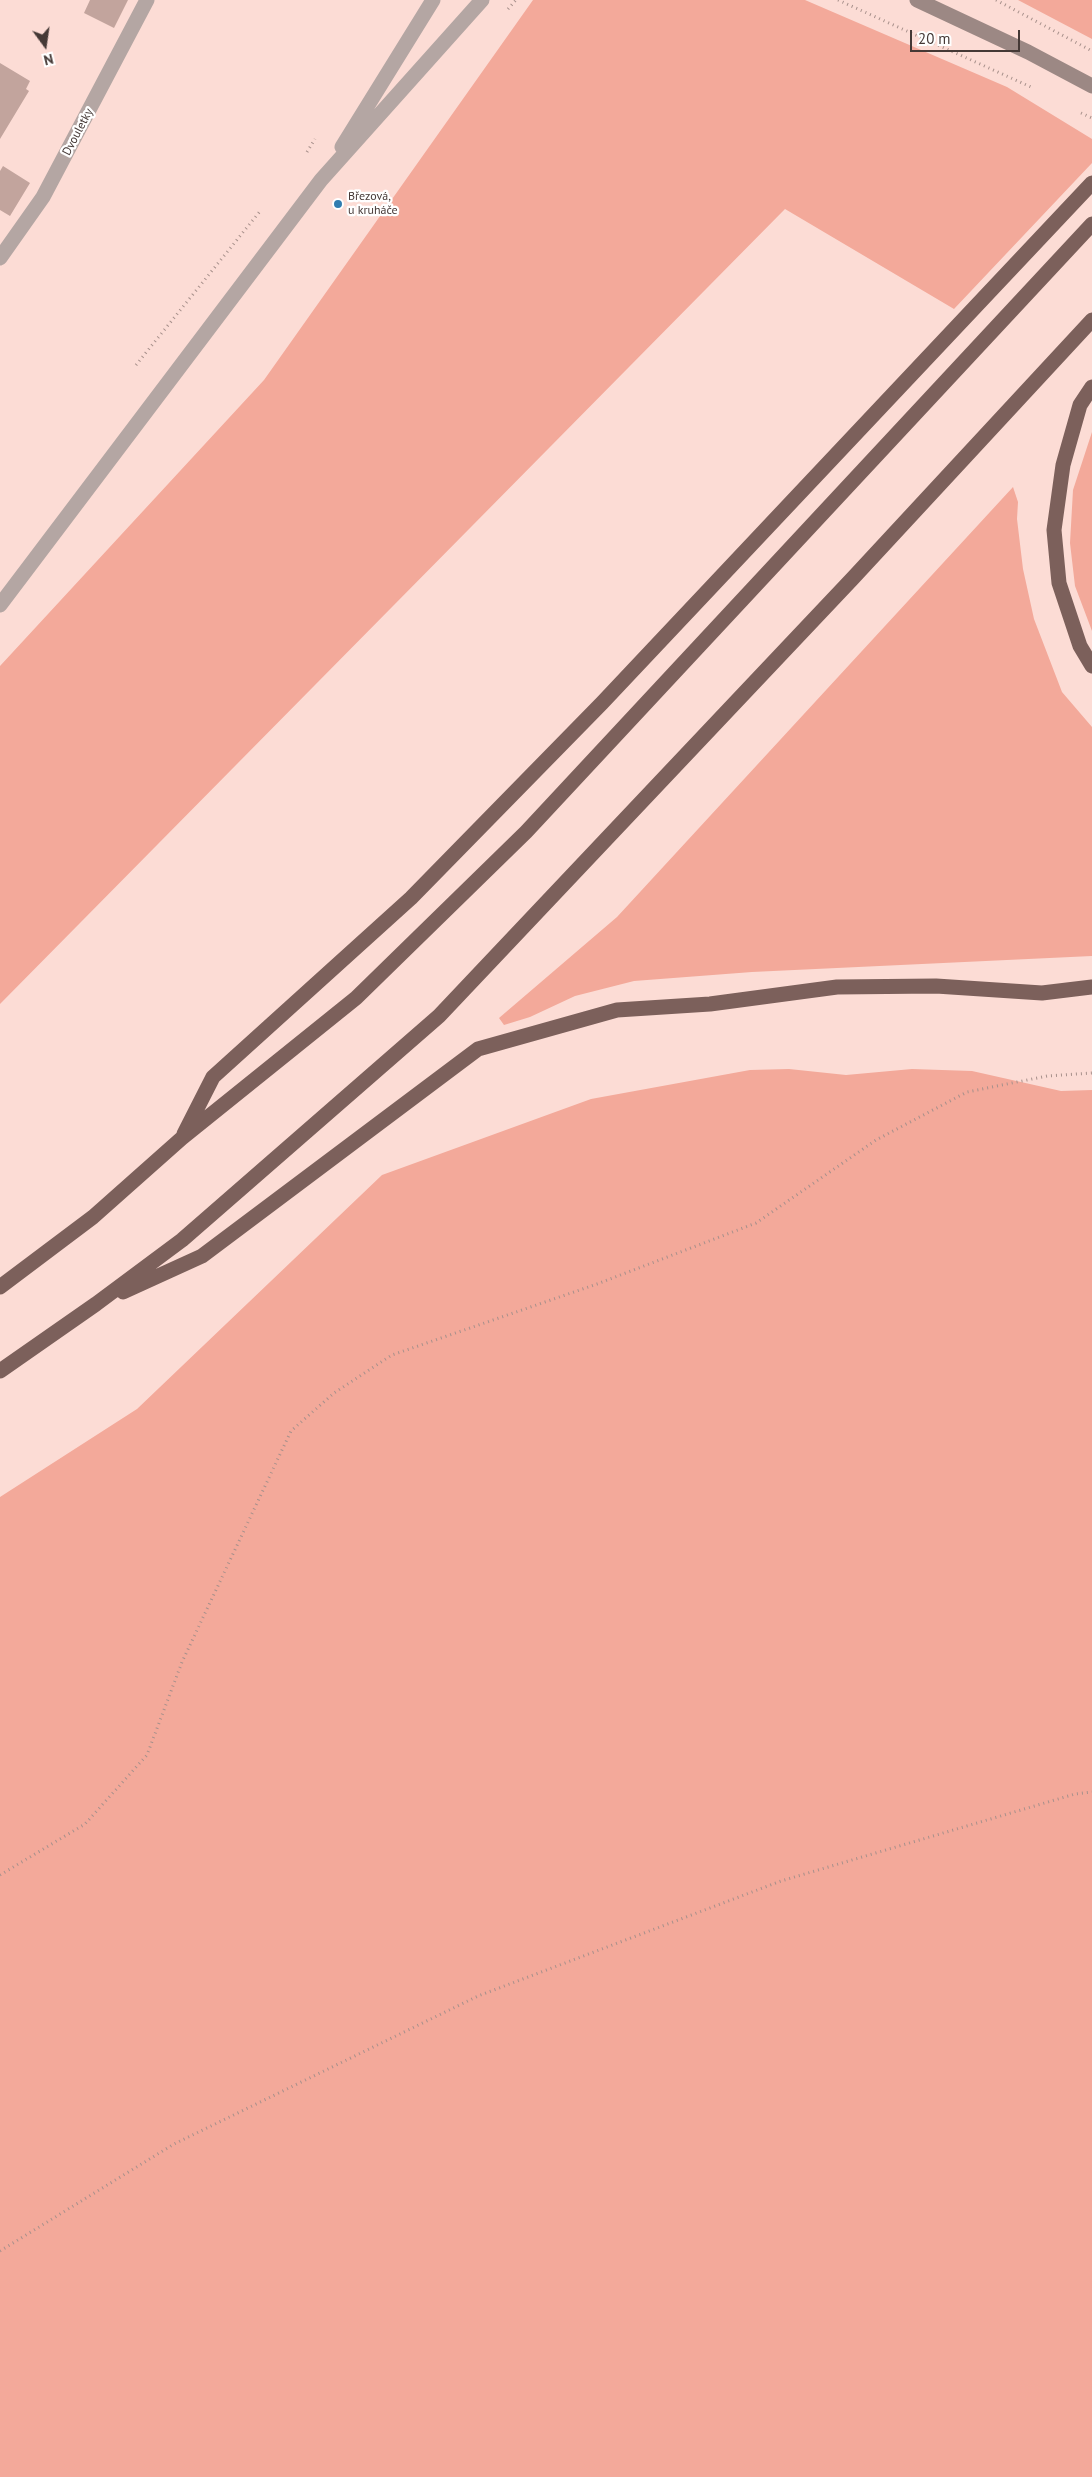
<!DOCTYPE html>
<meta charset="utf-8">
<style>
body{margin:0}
#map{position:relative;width:1092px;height:2477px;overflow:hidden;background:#fcdcd5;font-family:"PT Sans",sans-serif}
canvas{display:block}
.north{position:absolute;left:20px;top:20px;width:50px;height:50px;-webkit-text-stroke:4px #fff;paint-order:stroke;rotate:166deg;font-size:14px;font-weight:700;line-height:20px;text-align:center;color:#453936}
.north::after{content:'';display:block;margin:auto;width:18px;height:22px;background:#453936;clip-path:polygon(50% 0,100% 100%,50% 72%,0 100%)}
.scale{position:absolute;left:910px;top:30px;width:110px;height:22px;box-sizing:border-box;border:2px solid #453936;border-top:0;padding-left:6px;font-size:15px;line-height:18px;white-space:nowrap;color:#453936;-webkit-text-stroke:4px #fff;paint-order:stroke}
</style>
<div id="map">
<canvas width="1092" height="2477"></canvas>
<div class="north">N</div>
<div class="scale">20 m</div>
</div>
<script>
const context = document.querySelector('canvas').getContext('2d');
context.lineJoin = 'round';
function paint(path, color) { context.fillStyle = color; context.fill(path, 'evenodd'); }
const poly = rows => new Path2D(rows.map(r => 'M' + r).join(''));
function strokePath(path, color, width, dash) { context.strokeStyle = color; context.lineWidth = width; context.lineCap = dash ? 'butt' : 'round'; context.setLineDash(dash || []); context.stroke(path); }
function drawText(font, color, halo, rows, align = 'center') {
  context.font = font + ' "PT Sans",sans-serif'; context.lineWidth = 4.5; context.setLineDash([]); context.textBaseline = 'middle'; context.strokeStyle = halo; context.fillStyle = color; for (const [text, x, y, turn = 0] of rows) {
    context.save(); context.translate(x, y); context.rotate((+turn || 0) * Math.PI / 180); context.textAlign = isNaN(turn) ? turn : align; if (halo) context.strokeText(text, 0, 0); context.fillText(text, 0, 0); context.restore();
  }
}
paint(poly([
 [533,0,805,0,1007,87,1092,139,1092,163,954,309,785,209,0,1004,0,666,264,380],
 [1018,0,1092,0,1092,39],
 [1092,432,1092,631,1075,586,1070,543,1073,490],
 [1013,487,1018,502,1017,519,1023,569,1034,619,1062,692,1092,727,1092,956,752,972,634,981,575,996,530,1017,504,1025,499,1018,617,917],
 [789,1069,846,1075,912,1069,972,1071,1061,1091,1092,1090,1092,2477,0,2477,0,1497,137,1409,382,1175,591,1099,750,1070]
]), '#f3a99a');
paint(poly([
 [90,0,128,0,114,28,84,13],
 [0,63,30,81,26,89,29,91,0,139],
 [3,166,30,183,10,216,0,210,0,171]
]), '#c2a49d');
strokePath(poly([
 [838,0,1031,87],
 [996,0,1092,51],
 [508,9,516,0],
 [1081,113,1092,118],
 [307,152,315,139],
 [136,365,261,210],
 [0,1875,85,1824,147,1755,182,1662,291,1431,334,1393,392,1355,597,1284,756,1223,876,1140,967,1092,1047,1076,1092,1073],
 [0,2251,174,2144,478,1996,781,1881,1075,1794,1092,1792]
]), '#a7908b', 3, [1, 4]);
strokePath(poly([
 [342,147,433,0],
 [0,258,43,197,147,0],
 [0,605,321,180,482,0]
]), '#b4a6a3', 15);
strokePath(poly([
 [917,0,1028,52,1092,86]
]), '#9c8884', 15);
strokePath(poly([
 [1092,387,1080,405,1063,465,1054,530,1059,583,1080,646,1092,666],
 [184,1134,213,1077,411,898,602,703,1092,183],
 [0,1287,93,1217,182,1138,356,998,526,832,1092,224],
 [123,1292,202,1256,478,1049,617,1010,710,1004,837,987,936,986,1042,993,1092,987],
 [0,1371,96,1304,182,1240,439,1016,853,578,1092,320]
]), '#7c605b', 15);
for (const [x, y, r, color] of [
 [338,204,5,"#317db0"]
]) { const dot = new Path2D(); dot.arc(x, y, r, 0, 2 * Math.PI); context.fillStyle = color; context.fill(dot); strokePath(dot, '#fff', 2); }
drawText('12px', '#453936', '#fff', [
 ["Dvouletky",78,132,-62]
]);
drawText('12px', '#453936', '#fff', [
 ["Březová,",348,197],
 ["u kruháče",348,211]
], 'left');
</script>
